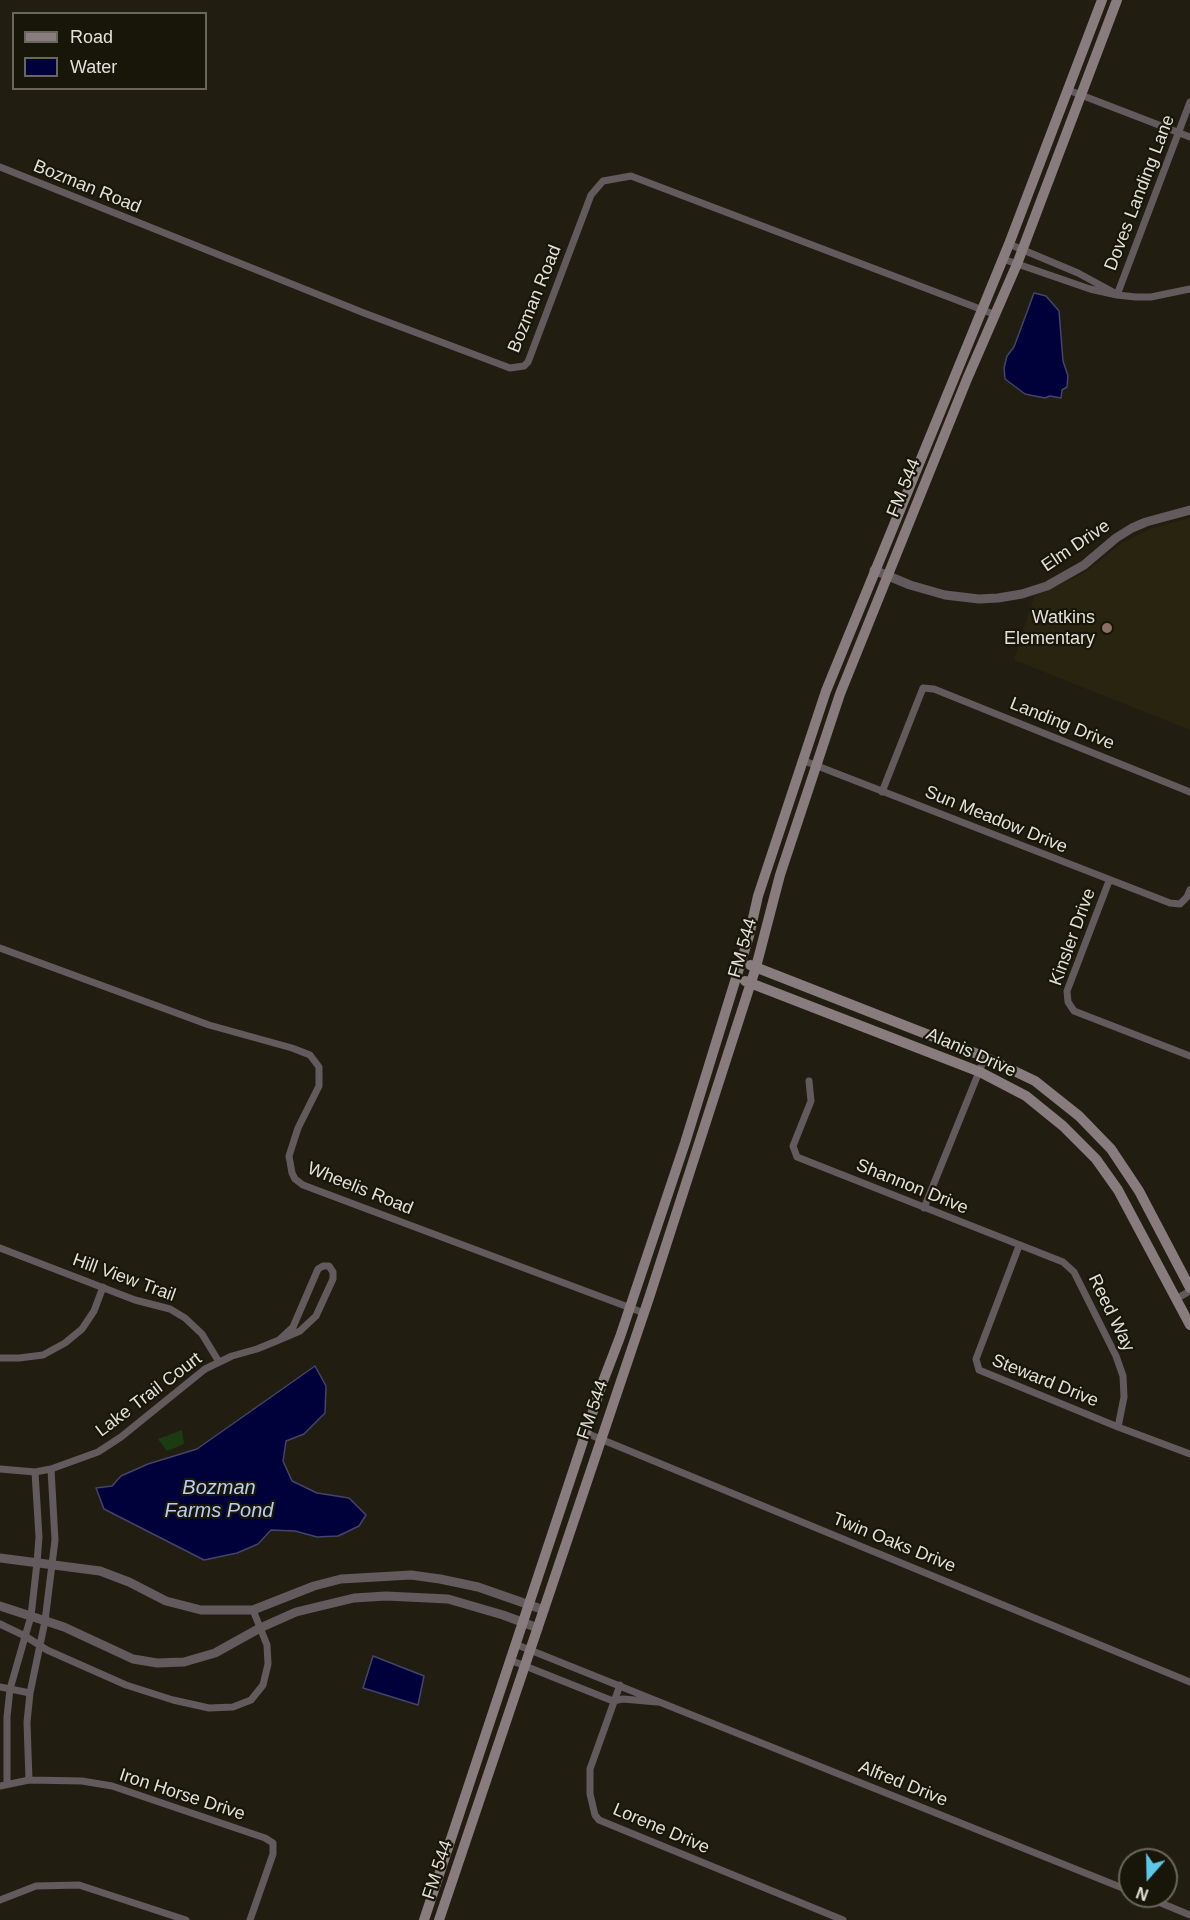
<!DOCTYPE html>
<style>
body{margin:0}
#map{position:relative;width:1190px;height:1920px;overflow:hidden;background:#211e11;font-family:Arial,sans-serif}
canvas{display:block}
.legend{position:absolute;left:12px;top:12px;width:195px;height:78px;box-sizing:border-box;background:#181509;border:2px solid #69665c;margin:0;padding:8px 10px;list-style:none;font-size:18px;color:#e2e0d8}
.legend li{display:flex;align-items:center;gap:12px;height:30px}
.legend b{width:30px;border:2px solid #69665c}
.north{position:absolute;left:1118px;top:1848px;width:60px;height:60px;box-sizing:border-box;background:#181509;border:2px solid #69665c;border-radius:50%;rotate:200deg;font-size:16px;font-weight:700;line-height:24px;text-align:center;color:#e2e0d8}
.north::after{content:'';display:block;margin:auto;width:21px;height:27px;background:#5ac8e6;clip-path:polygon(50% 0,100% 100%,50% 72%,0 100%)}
</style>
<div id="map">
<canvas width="1190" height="1920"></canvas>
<ul class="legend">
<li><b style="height:8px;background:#897c7f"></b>Road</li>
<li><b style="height:16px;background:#00003a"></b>Water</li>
</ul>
<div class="north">N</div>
</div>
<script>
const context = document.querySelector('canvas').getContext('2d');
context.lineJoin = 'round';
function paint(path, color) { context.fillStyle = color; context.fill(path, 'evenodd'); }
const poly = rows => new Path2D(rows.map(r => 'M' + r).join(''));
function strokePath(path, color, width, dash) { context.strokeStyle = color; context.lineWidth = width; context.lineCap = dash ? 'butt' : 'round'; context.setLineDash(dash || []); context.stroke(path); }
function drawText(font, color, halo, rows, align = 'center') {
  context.font = font + ' Arial,sans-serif'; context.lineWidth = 4.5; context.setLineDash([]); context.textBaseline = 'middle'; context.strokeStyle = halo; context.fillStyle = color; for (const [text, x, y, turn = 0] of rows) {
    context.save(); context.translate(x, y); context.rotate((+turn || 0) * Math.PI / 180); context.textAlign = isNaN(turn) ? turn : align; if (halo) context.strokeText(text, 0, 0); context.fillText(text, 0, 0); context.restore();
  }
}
paint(poly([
 [1190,518,1190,730,1014,660,1034,597,1084,573,1122,543,1152,528]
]), '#282410');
paint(poly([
 [182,1430,184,1444,167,1451,158,1439]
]), '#1c3b10');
const water = poly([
 [1034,293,1046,296,1059,311,1063,361,1068,376,1067,387,1062,390,1061,398,1050,396,1045,398,1025,394,1005,379,1004,368,1007,356,1014,347,1034,293],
 [315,1366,326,1386,325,1413,304,1434,286,1441,283,1461,292,1481,317,1493,349,1498,366,1515,359,1526,338,1536,317,1537,295,1531,271,1530,258,1544,237,1553,204,1560,104,1509,96,1488,112,1486,121,1476,148,1464,197,1449,315,1366],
 [373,1656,424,1676,418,1705,363,1688,373,1656]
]);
paint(water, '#00003a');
strokePath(water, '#444369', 1.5);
strokePath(poly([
 [1068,90,1190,137],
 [0,167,364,313,510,368,524,366,528,362,591,195,603,181,631,176,996,315],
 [1009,244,1078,273,1113,292],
 [1003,259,1090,289,1117,295,1136,297,1151,297,1190,289],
 [1117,295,1190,102],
 [802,760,1170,903,1180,904,1187,897,1190,890],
 [882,792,923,688,934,689,1190,792],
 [1109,881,1067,991,1068,1002,1074,1011,1190,1056],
 [0,948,209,1025,292,1048,310,1055,319,1067,319,1086,298,1128,289,1156,292,1173,295,1179,303,1185,644,1313],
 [809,1081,811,1101,793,1146,797,1157,1063,1262,1074,1272,1116,1356,1123,1376,1124,1397,1118,1427],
 [924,1208,985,1057],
 [1019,1246,976,1359,979,1370,1118,1427,1190,1454],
 [0,1248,135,1300,170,1309,185,1318,202,1334,219,1362],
 [1176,1299,1190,1291],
 [0,1358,19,1358,43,1355,65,1343,82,1329,94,1311,103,1287],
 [586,1433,1190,1682],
 [0,1469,35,1472,51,1469,98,1452,121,1437,205,1369,232,1356,257,1349,279,1340,300,1331,316,1316,333,1279,333,1272,329,1266,323,1266,318,1269,293,1327,279,1340],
 [0,1624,25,1636,47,1650,126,1685,173,1700,209,1708,233,1707,251,1700,263,1685,268,1664,267,1645,253,1610],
 [515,1644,1130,1891],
 [510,1660,613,1701,623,1699,657,1702],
 [620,1685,590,1769,590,1794,595,1815,599,1820,843,1920],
 [0,1687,30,1693],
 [29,1780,27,1722,30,1693,45,1621,55,1540,51,1469],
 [7,1784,7,1717,10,1689,31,1616,37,1563,39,1537,35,1472],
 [0,1786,29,1780,82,1781,112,1786,265,1838,273,1843,273,1854,250,1920],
 [1144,1896,1190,1915],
 [0,1900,36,1886,79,1885,186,1920]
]), '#625a5c', 7);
strokePath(poly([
 [874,570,910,585,945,595,979,599,998,598,1022,594,1047,586,1084,565,1116,538,1132,528,1146,522,1190,510],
 [0,1558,100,1571,129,1582,166,1601,201,1610,253,1610,314,1586,341,1579,411,1575,440,1579,478,1587,544,1610],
 [0,1606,64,1627,133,1659,157,1663,184,1662,215,1653,260,1628,296,1612,354,1598,386,1596,448,1599,503,1615,538,1628]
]), '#625a5c', 9);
strokePath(poly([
 [750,965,985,1057,1035,1081,1079,1116,1111,1149,1139,1191,1190,1288],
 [745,981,980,1072,1026,1096,1063,1126,1096,1159,1118,1190,1190,1325],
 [424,1920,602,1384,620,1337,685,1143,749,936,758,896,826,691,1009,244,1102,0],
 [439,1920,649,1298,756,967,780,875,840,694,967,379,1017,264,1117,0]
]), '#897c7f', 10);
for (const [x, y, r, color] of [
 [1107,628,6,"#8d6e63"]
]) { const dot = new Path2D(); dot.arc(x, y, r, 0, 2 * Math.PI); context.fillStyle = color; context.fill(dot); strokePath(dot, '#181509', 2); }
drawText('18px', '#e2e0d8', '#181509', [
 ["Bozman Road",87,187,22],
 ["Doves Landing Lane",1140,193,-69],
 ["Bozman Road",535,299,-68],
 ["FM 544",904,488,-68],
 ["Elm Drive",1076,546,-34],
 ["Landing Drive",1062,724,22],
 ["Sun Meadow Drive",996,820,22],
 ["Kinsler Drive",1073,937,-70],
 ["FM 544",743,948,-74],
 ["Alanis Drive",971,1053,24],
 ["Shannon Drive",912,1187,22],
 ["Wheelis Road",360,1189,22],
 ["Hill View Trail",124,1278,20],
 ["Reed Way",1111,1313,64],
 ["Steward Drive",1045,1381,22],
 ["Lake Trail Court",149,1395,-37],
 ["FM 544",593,1410,-71],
 ["Twin Oaks Drive",894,1543,22],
 ["Alfred Drive",903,1784,22],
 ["Iron Horse Drive",182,1795,18],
 ["Lorene Drive",661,1829,23],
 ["FM 544",438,1870,-72]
]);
drawText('18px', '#e2e0d8', '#181509', [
 ["Watkins",1095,618],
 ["Elementary",1095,639]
], 'right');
drawText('italic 20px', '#b8cdf2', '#181509', [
 ["Bozman",219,1488],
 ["Farms Pond",219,1511]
]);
</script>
